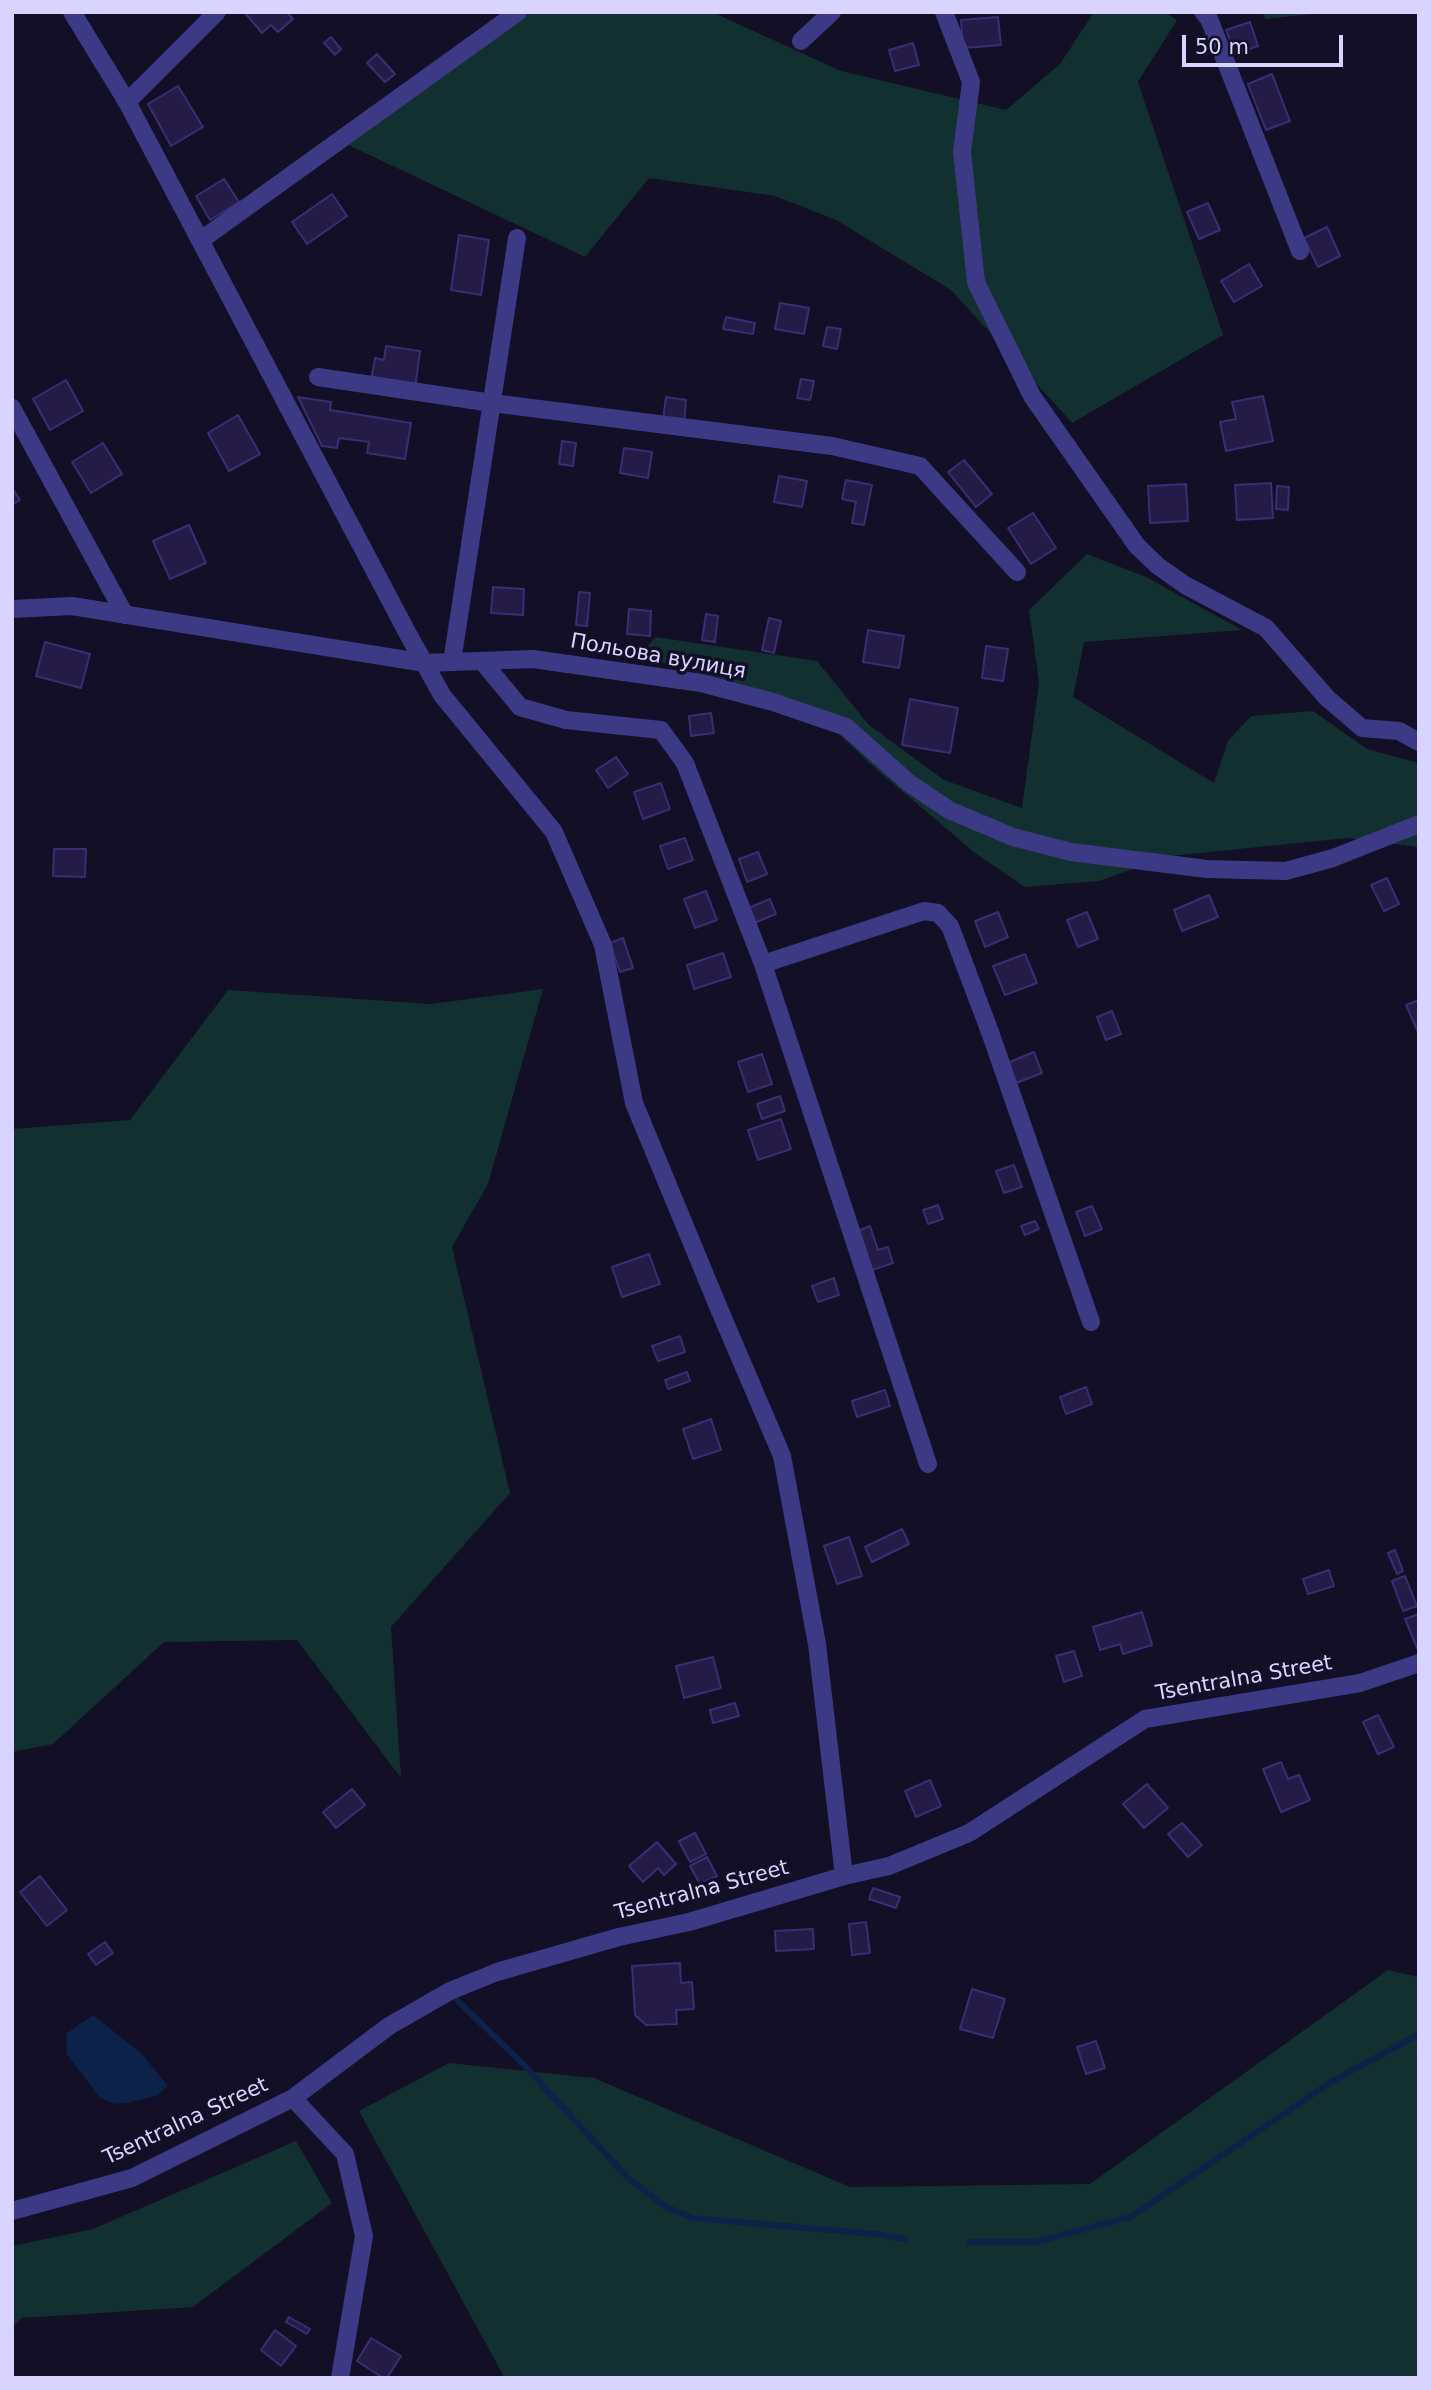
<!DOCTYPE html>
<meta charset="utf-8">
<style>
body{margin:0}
#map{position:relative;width:1431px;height:2390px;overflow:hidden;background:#130f26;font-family:"DejaVu Sans",sans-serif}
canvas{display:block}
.frame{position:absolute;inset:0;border:14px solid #d9d4ff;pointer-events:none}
.scale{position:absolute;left:1182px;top:35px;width:161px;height:32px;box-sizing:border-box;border:4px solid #d9d4ff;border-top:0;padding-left:9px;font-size:21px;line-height:24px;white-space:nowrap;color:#d9d4ff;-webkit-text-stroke:5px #130f26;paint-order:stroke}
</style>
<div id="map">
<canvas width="1431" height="2390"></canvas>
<div class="frame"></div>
<div class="scale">50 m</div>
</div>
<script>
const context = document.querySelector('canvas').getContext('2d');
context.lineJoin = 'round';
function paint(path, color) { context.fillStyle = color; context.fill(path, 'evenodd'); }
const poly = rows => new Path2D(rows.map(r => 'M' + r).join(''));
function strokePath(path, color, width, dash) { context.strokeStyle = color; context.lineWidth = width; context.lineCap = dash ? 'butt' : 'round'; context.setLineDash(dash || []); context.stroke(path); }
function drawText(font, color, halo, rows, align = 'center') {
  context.font = font + ' "DejaVu Sans",sans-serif'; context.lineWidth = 7; context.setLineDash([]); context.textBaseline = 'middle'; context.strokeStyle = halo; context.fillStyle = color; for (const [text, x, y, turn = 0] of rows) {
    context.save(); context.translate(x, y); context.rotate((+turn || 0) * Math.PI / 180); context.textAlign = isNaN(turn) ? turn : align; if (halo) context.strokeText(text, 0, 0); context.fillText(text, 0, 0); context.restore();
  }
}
paint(poly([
 [518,12,712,12,841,71,1006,110,1060,64,1094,12,1165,12,1177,20,1138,82,1223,335,1072,423,951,290,836,220,775,196,649,178,585,257,340,141],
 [1263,12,1332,12,1265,19],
 [1087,554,1146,577,1242,630,1084,642,1073,697,1214,783,1228,741,1251,716,1313,711,1367,749,1419,763,1419,847,1347,838,1170,856,1099,881,1025,887,975,853,869,763,811,707,640,656,655,637,817,661,869,725,944,780,1022,808,1039,682,1029,610],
 [543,989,488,1184,452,1247,510,1493,391,1627,401,1778,297,1640,164,1642,53,1744,12,1752,12,1129,130,1120,228,990,431,1004],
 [1388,1970,1419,1977,1419,2378,501,2378,503,2375,359,2111,449,2063,594,2078,850,2187,1090,2184],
 [296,2141,332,2203,193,2307,22,2318,12,2327,12,2246,93,2229]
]), '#12302f');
paint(poly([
 [93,2015,141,2053,168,2086,156,2096,126,2103,115,2104,99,2097,67,2054,66,2034]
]), '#0c2248');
strokePath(poly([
 [457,2000,523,2064,627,2177,664,2206,693,2218,875,2234,905,2239],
 [970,2242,1035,2242,1130,2217,1331,2082,1419,2034]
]), '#0c2248', 6);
const building = poly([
 [246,12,287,12,293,19,278,32,271,25,262,33,245,13,246,12],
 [998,17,1001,45,963,48,961,20,998,17],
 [1250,22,1258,46,1235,54,1226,30,1250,22],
 [331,37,341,49,335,55,324,43,331,37],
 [913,43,919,65,895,71,889,50,913,43],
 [377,54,395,74,385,82,367,63,377,54],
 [1272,74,1290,121,1266,130,1248,84,1272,74],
 [178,86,203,127,171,146,148,104,178,86],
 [224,179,239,202,210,220,196,196,224,179],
 [332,194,347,216,307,244,292,222,332,194],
 [1208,203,1220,230,1199,239,1187,212,1208,203],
 [1327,227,1340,256,1318,267,1304,238,1327,227],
 [459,235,489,240,481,295,451,290,459,235],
 [1249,264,1262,286,1234,302,1221,281,1249,264],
 [780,303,809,308,804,334,775,329,780,303],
 [726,317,755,323,753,334,723,329,726,317],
 [827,327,841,329,837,349,823,346,827,327],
 [386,346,420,351,415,388,371,381,375,358,384,360,386,346],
 [801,379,814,381,810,400,797,398,801,379],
 [66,380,83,411,50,430,33,399,66,380],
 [1263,396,1273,441,1226,451,1220,422,1236,419,1232,402,1263,396],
 [298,397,331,402,330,410,411,423,405,459,367,453,369,442,339,438,337,448,322,446,298,397],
 [666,397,686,400,684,423,663,420,666,397],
 [238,415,260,454,229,471,208,433,238,415],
 [562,441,576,443,573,466,559,464,562,441],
 [103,443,122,474,91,493,72,462,103,443],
 [624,448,652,452,648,478,620,473,624,448],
 [964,460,992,494,976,507,948,472,964,460],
 [779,476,807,481,802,507,774,502,779,476],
 [846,480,872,485,864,525,852,523,856,502,842,499,846,480],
 [1271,483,1273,518,1237,520,1235,485,1271,483],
 [1186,484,1188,521,1150,523,1148,486,1186,484],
 [1277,486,1289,487,1288,510,1276,509,1277,486],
 [12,488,20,500,12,505,12,488],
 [1033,513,1056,548,1031,564,1008,528,1033,513],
 [189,525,206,563,170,579,153,541,189,525],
 [493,587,524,589,523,615,491,613,493,587],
 [579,592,590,593,587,626,576,625,579,592],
 [629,609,651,611,650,636,627,634,629,609],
 [706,614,718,616,715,642,702,640,706,614],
 [769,618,781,621,774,653,762,650,769,618],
 [868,630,904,636,899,668,863,662,868,630],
 [45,642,90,654,81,688,36,676,45,642],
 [986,646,1008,649,1003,681,982,678,986,646],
 [910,699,958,708,950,753,902,745,910,699],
 [711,713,714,733,691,736,689,716,711,713],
 [616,757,628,774,608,788,596,770,616,757],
 [661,783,670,809,643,819,634,792,661,783],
 [685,838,693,860,668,869,660,846,685,838],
 [54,849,86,849,85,877,53,876,54,849],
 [758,852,767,874,747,882,739,859,758,852],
 [1387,878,1399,904,1384,911,1371,885,1387,878],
 [706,891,717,920,695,928,684,899,706,891],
 [1209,895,1218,917,1182,931,1174,910,1209,895],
 [770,899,776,914,754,923,748,908,770,899],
 [998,912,1008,937,985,947,975,921,998,912],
 [1087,912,1098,939,1078,947,1067,920,1087,912],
 [623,938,633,968,620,972,610,943,623,938],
 [723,953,731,977,694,989,687,965,723,953],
 [1025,954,1037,983,1005,995,993,966,1025,954],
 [1419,1000,1419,1032,1418,1032,1406,1005,1419,1000],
 [1112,1011,1121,1034,1106,1040,1097,1017,1112,1011],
 [1034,1052,1042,1073,1016,1083,1007,1063,1034,1052],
 [762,1054,772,1084,748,1092,738,1062,762,1054],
 [780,1096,785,1111,762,1119,757,1104,780,1096],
 [781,1119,791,1149,758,1160,748,1130,781,1119],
 [1014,1165,1022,1187,1004,1193,996,1171,1014,1165],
 [938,1205,943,1219,928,1224,923,1210,938,1205],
 [1092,1206,1102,1229,1085,1236,1076,1212,1092,1206],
 [1035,1221,1039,1229,1025,1235,1021,1226,1035,1221],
 [870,1226,878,1250,888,1247,893,1263,872,1270,855,1232,870,1226],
 [649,1254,660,1284,622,1297,612,1267,649,1254],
 [834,1278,839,1295,818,1302,812,1286,834,1278],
 [680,1336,685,1352,658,1361,652,1346,680,1336],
 [687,1372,690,1381,668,1389,665,1380,687,1372],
 [1086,1387,1092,1404,1066,1414,1060,1397,1086,1387],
 [885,1390,890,1406,857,1417,852,1401,885,1390],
 [711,1419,721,1450,693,1459,683,1429,711,1419],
 [902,1529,909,1544,872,1562,865,1547,902,1529],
 [849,1537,862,1576,837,1584,824,1546,849,1537],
 [1395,1550,1403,1571,1397,1574,1388,1553,1395,1550],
 [1329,1570,1334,1586,1308,1594,1303,1579,1329,1570],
 [1405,1576,1417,1606,1403,1611,1392,1581,1405,1576],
 [1142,1612,1152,1645,1123,1654,1120,1644,1100,1650,1093,1627,1142,1612],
 [1419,1614,1419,1648,1417,1648,1405,1619,1419,1614],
 [1074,1651,1082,1676,1064,1682,1056,1656,1074,1651],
 [713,1657,721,1688,684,1698,676,1666,713,1657],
 [735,1703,739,1716,713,1723,710,1710,735,1703],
 [1378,1715,1394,1747,1378,1754,1363,1722,1378,1715],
 [1281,1762,1288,1779,1299,1775,1310,1800,1281,1812,1263,1769,1281,1762],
 [930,1780,941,1806,916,1817,905,1791,930,1780],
 [1147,1784,1168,1808,1144,1828,1123,1804,1147,1784],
 [352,1789,365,1805,336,1828,323,1812,352,1789],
 [1182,1823,1202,1845,1188,1857,1168,1834,1182,1823],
 [695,1833,706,1854,690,1862,679,1841,695,1833],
 [657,1842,676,1864,664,1875,658,1868,643,1882,629,1866,657,1842],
 [707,1857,717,1876,700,1884,690,1866,707,1857],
 [40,1876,67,1910,47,1926,20,1892,40,1876],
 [873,1888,900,1897,896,1908,869,1899,873,1888],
 [866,1922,870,1953,852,1955,849,1924,866,1922],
 [813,1929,814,1949,776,1951,775,1931,813,1929],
 [105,1942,113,1953,96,1965,88,1954,105,1942],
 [680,1963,681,1983,692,1982,694,2009,676,2010,677,2024,646,2025,635,2015,632,1966,680,1963],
 [972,1989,1005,1999,993,2038,960,2029,972,1989],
 [1096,2041,1105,2068,1086,2074,1077,2047,1096,2041],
 [289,2317,310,2329,307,2334,286,2322,289,2317],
 [275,2330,296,2346,281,2366,261,2350,275,2330],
 [371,2338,401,2356,387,2378,383,2378,357,2361,371,2338]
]);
paint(building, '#241b47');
strokePath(building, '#3b2d73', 2);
strokePath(poly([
 [72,12,127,102,408,634,442,695,554,832,603,945,634,1103,720,1311,782,1456,817,1644,844,1876],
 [944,12,971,82,962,152,976,282,1032,396,1137,546,1158,566,1185,585,1266,628,1327,698,1362,728,1399,731,1419,742],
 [1203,12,1209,19,1300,251],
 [801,41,832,12],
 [127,102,217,12],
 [201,240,518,12],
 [318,377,492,403,832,446,920,466,1017,572],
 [12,408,125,615],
 [12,609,72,606,425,663,533,659,701,683,773,702,846,727,909,783,949,810,1013,837,1071,852,1207,869,1286,871,1333,858,1419,824],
 [482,661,520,707,566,720,661,730,685,763,763,964,928,1464],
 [452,662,517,238],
 [763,964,924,911,938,913,950,926,990,1032,1091,1322],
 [293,2098,345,2154,364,2236,340,2378],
 [12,2211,132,2178,293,2098,389,2026,450,1991,497,1972,619,1937,689,1922,844,1876,889,1866,969,1833,1145,1719,1360,1683,1419,1663]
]), '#3d3a85', 18);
drawText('21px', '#d9d4ff', '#130f26', [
 ["Польова вулиця",658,657,10],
 ["Tsentralna Street",1244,1679,-10],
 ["Tsentralna Street",702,1891,-15],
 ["Tsentralna Street",186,2122,-25]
]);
</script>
